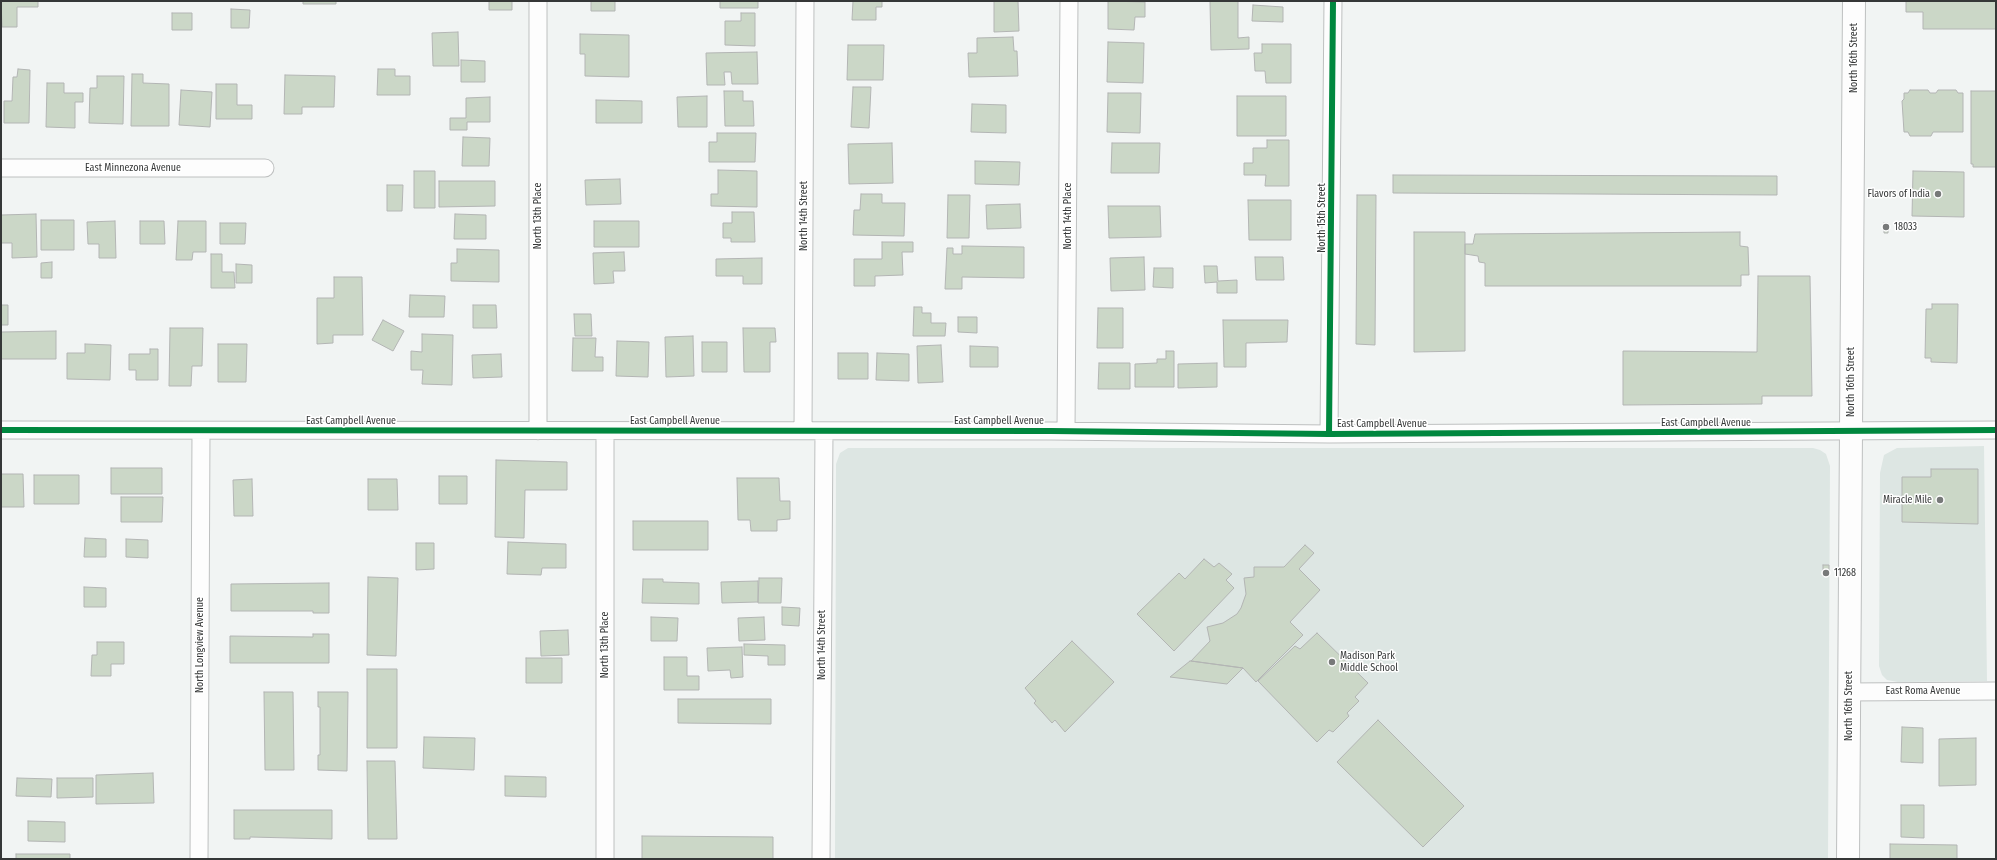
<!DOCTYPE html>
<style>
body{margin:0}
#map{position:relative;width:1997px;height:860px;overflow:hidden;background:#f1f4f3;font-family:"Fira Sans Condensed",sans-serif}
canvas{display:block}
.frame{position:absolute;inset:0;border:2px solid #353737;pointer-events:none}
</style>
<div id="map">
<canvas width="1997" height="860"></canvas>
<div class="frame"></div>
</div>
<script>
const context = document.querySelector('canvas').getContext('2d');
context.lineJoin = 'round';
function paint(path, color) { context.fillStyle = color; context.fill(path, 'evenodd'); }
const poly = rows => new Path2D(rows.map(r => 'M' + r).join(''));
function strokePath(path, color, width, dash) { context.strokeStyle = color; context.lineWidth = width; context.lineCap = dash ? 'butt' : 'round'; context.setLineDash(dash || []); context.stroke(path); }
function drawText(font, color, halo, rows, align = 'center') {
  context.font = font + ' "Fira Sans Condensed",sans-serif'; context.lineWidth = 3; context.setLineDash([]); context.textBaseline = 'middle'; context.strokeStyle = halo; context.fillStyle = color; for (const [text, x, y, turn = 0] of rows) {
    context.save(); context.translate(x, y); context.rotate((+turn || 0) * Math.PI / 180); context.textAlign = isNaN(turn) ? turn : align; if (halo) context.strokeText(text, 0, 0); context.fillText(text, 0, 0); context.restore();
  }
}
paint(poly([
 [1984,446,1987,681,1898,682,1887,680,1882,675,1879,666,1880,473,1884,455,1897,448],
 [848,448,1813,448,1820,450,1826,454,1830,466,1828,859,835,859,836,464,840,453]
]), '#dde6e3');
const building = poly([
 [1,1,38,1,38,7,17,7,17,27,2,27,1,1],
 [303,1,336,1,336,4,303,4,303,1],
 [489,1,512,1,512,10,489,10,489,1],
 [591,1,615,1,615,11,591,11,591,1],
 [720,1,758,1,758,8,720,8,720,1],
 [853,1,882,1,882,7,876,7,876,20,852,20,853,1],
 [994,1,1018,1,1019,31,994,32,994,1],
 [1108,1,1145,2,1145,17,1135,17,1134,30,1108,29,1108,1],
 [1210,1,1238,1,1238,38,1249,37,1249,49,1211,50,1210,1],
 [1906,1,1996,1,1996,29,1923,29,1923,12,1906,12,1906,1],
 [1253,5,1283,7,1283,22,1252,21,1253,5],
 [231,9,250,10,249,28,231,28,231,9],
 [172,13,192,13,192,30,172,30,172,13],
 [741,13,755,13,755,46,725,45,725,21,741,21,741,13],
 [458,32,459,66,433,66,432,33,458,32],
 [580,34,629,35,629,77,585,76,585,54,580,54,580,34],
 [1013,37,1014,51,1017,51,1018,76,969,77,968,53,977,53,977,38,1013,37],
 [1108,42,1144,43,1143,83,1107,82,1108,42],
 [1262,44,1291,44,1291,83,1266,83,1265,71,1255,71,1254,53,1262,53,1262,44],
 [848,45,884,45,883,80,847,80,848,45],
 [757,52,758,84,732,84,731,72,724,72,725,85,707,85,706,53,757,52],
 [461,60,485,61,485,82,461,82,461,60],
 [18,69,30,70,29,123,4,123,4,101,12,101,13,77,17,77,18,69],
 [378,69,395,69,395,76,410,76,410,95,377,95,378,69],
 [132,74,143,74,143,83,169,84,169,126,131,126,132,74],
 [285,75,335,76,334,107,302,107,302,114,284,114,285,75],
 [97,76,124,76,123,124,89,123,90,88,97,88,97,76],
 [47,83,64,83,64,93,83,93,83,102,75,102,75,128,46,127,47,83],
 [216,84,237,84,237,105,252,105,252,119,216,119,216,84],
 [853,87,871,87,869,128,851,127,853,87],
 [181,90,212,92,210,127,179,125,181,90],
 [1910,90,1928,90,1930,93,1936,93,1938,90,1956,90,1958,93,1963,93,1963,132,1933,132,1931,136,1910,136,1908,132,1904,132,1902,101,1904,99,1904,93,1908,93,1910,90],
 [724,91,743,91,743,101,753,101,754,126,725,126,724,91],
 [1971,91,1996,91,1996,167,1973,167,1973,164,1971,164,1971,91],
 [1108,93,1141,93,1140,133,1107,132,1108,93],
 [707,96,707,127,678,127,677,97,707,96],
 [1237,96,1286,96,1286,136,1237,136,1237,96],
 [490,97,490,122,467,122,467,130,450,130,450,118,466,118,466,98,490,97],
 [596,100,642,101,642,123,596,123,596,100],
 [972,104,1006,105,1006,133,971,132,972,104],
 [717,133,756,133,755,162,709,162,709,142,717,142,717,133],
 [463,137,490,138,489,166,462,166,463,137],
 [1267,140,1289,140,1289,186,1265,186,1266,175,1244,175,1244,163,1253,163,1253,148,1267,148,1267,140],
 [892,143,893,183,849,184,848,144,892,143],
 [1112,143,1160,143,1159,173,1111,173,1112,143],
 [975,161,1020,162,1019,185,975,184,975,161],
 [718,170,757,171,757,207,711,206,711,194,718,194,718,170],
 [414,171,435,171,435,208,414,208,414,171],
 [1913,171,1964,172,1964,217,1912,216,1913,171],
 [1393,175,1777,176,1777,195,1393,193,1393,175],
 [620,179,621,204,586,205,585,180,620,179],
 [439,181,495,181,495,206,439,207,439,181],
 [387,185,403,185,402,211,387,211,387,185],
 [861,194,882,194,882,203,905,203,904,236,853,235,854,210,860,210,861,194],
 [948,195,970,195,969,238,947,238,948,195],
 [1357,195,1376,195,1375,345,1356,344,1357,195],
 [1248,200,1291,200,1291,240,1249,240,1248,200],
 [1020,204,1021,228,987,229,986,205,1020,204],
 [1108,206,1160,206,1161,237,1109,238,1108,206],
 [732,212,754,212,755,242,731,242,731,238,723,238,723,223,732,223,732,212],
 [36,214,37,257,12,258,12,243,1,243,1,215,36,214],
 [455,214,486,215,486,239,454,239,455,214],
 [41,220,74,220,74,250,41,250,41,220],
 [115,221,116,258,99,258,99,244,88,244,87,222,115,221],
 [140,221,164,221,165,244,140,244,140,221],
 [178,221,206,221,206,252,193,252,192,260,176,260,178,221],
 [594,221,639,221,639,247,594,247,594,221],
 [220,223,246,223,245,244,220,244,220,223],
 [1884,223,1888,223,1888,233,1884,233,1884,223],
 [1414,232,1465,232,1465,351,1414,352,1414,232],
 [1740,232,1740,246,1748,247,1749,275,1741,275,1741,286,1485,286,1485,263,1479,262,1478,256,1465,254,1465,244,1473,244,1475,234,1740,232],
 [882,242,913,242,913,252,902,252,903,275,875,276,875,286,854,286,854,259,882,259,882,242],
 [962,246,1024,247,1024,278,962,277,962,289,945,289,947,248,953,248,953,254,962,254,962,246],
 [457,249,499,250,499,282,451,281,451,263,457,263,457,249],
 [624,252,625,271,613,271,614,283,594,284,593,253,624,252],
 [211,254,222,254,222,272,234,272,235,288,211,288,211,254],
 [1144,257,1145,290,1111,291,1110,258,1144,257],
 [1255,257,1283,257,1284,280,1256,280,1255,257],
 [762,258,762,284,743,284,743,276,716,276,716,259,762,258],
 [52,262,52,278,41,278,41,263,52,262],
 [236,264,252,265,252,283,236,283,236,264],
 [1204,266,1217,266,1218,281,1237,280,1237,293,1217,293,1217,282,1205,283,1204,266],
 [1154,268,1173,268,1173,288,1153,287,1154,268],
 [1758,276,1810,276,1812,396,1762,396,1762,404,1623,405,1623,351,1757,352,1758,276],
 [334,277,362,277,363,335,333,335,333,343,317,344,317,298,334,298,334,277],
 [410,295,445,296,444,317,409,317,410,295],
 [1932,304,1958,304,1957,363,1931,362,1931,358,1925,358,1926,309,1932,309,1932,304],
 [1,305,8,305,8,325,1,325,1,305],
 [473,305,496,305,497,328,473,328,473,305],
 [914,307,922,307,922,313,931,313,931,323,946,323,945,336,913,336,914,307],
 [1098,308,1123,308,1123,348,1097,348,1098,308],
 [574,314,591,314,592,336,575,336,574,314],
 [958,317,977,317,977,333,958,332,958,317],
 [383,320,404,331,393,351,372,340,383,320],
 [1223,320,1288,320,1287,342,1246,343,1246,367,1224,367,1223,320],
 [170,328,203,328,202,366,192,366,191,386,169,386,170,328],
 [743,328,775,328,776,342,770,342,770,372,744,372,743,328],
 [56,331,56,359,1,359,1,332,56,331],
 [422,334,453,335,452,385,422,384,423,370,411,370,411,351,422,352,422,334],
 [693,336,694,376,666,377,665,337,693,336],
 [573,338,596,338,595,357,603,357,603,371,572,371,573,338],
 [617,341,649,342,648,377,616,376,617,341],
 [702,342,727,342,727,372,702,372,702,342],
 [85,344,111,345,110,380,67,379,67,353,85,353,85,344],
 [218,344,247,344,246,382,218,382,218,344],
 [941,345,943,382,918,383,917,346,941,345],
 [970,346,998,347,998,367,970,367,970,346],
 [150,349,158,349,158,380,136,380,136,370,129,370,129,354,150,354,150,349],
 [1166,351,1174,351,1174,387,1135,387,1135,364,1157,363,1157,359,1166,359,1166,351],
 [838,353,868,353,868,379,838,379,838,353],
 [877,353,909,354,909,381,876,380,877,353],
 [501,354,502,377,473,378,472,355,501,354],
 [1099,363,1130,363,1130,389,1098,389,1099,363],
 [1217,363,1217,387,1178,388,1178,364,1217,363],
 [496,460,567,462,567,490,525,490,524,538,495,537,496,460],
 [111,468,162,468,162,494,111,494,111,468],
 [1931,469,1978,469,1978,524,1902,522,1902,477,1931,477,1931,469],
 [1,474,23,474,24,507,1,507,1,474],
 [34,475,79,475,79,504,34,504,34,475],
 [439,476,467,476,467,504,439,504,439,476],
 [737,478,779,478,780,501,790,501,790,519,777,520,777,531,751,531,750,520,738,520,737,478],
 [252,479,253,516,234,516,233,480,252,479],
 [368,479,397,479,398,510,368,510,368,479],
 [121,497,163,497,162,522,121,522,121,497],
 [633,521,708,521,708,550,633,550,633,521],
 [85,538,106,539,106,557,84,557,85,538],
 [126,539,148,540,148,558,126,557,126,539],
 [508,542,566,544,566,568,542,568,541,575,507,574,508,542],
 [416,543,434,543,434,569,416,570,416,543],
 [1305,545,1314,553,1299,569,1320,590,1290,622,1303,635,1256,682,1243,668,1191,661,1210,641,1207,627,1223,623,1237,614,1241,608,1246,594,1244,578,1254,577,1254,567,1284,567,1305,545],
 [1204,559,1214,567,1219,563,1232,574,1226,580,1234,588,1174,651,1137,614,1179,573,1185,579,1204,559],
 [1823,565,1829,565,1829,573,1823,576,1823,565],
 [368,577,398,578,396,656,367,655,368,577],
 [759,578,782,578,781,603,758,603,759,578],
 [643,579,663,579,663,582,699,583,699,604,642,603,643,579],
 [758,581,758,602,722,603,721,582,758,581],
 [329,583,329,613,313,613,313,611,231,611,231,584,329,583],
 [84,587,106,588,106,607,84,607,84,587],
 [782,607,800,608,799,626,782,625,782,607],
 [651,617,678,618,677,641,651,641,651,617],
 [764,617,765,640,739,641,738,618,764,617],
 [568,630,569,655,541,656,540,631,568,630],
 [1317,633,1368,683,1355,697,1359,701,1347,713,1349,716,1333,732,1329,730,1317,742,1258,681,1295,646,1300,649,1317,633],
 [313,634,329,634,329,663,230,663,230,636,313,637,313,634],
 [1072,641,1114,682,1065,732,1055,720,1052,723,1034,703,1036,701,1025,688,1072,641],
 [97,642,124,642,124,664,111,664,111,676,91,676,92,655,97,655,97,642],
 [744,644,785,645,785,665,768,665,768,656,744,655,744,644],
 [742,647,743,677,731,678,730,670,708,671,707,648,742,647],
 [664,657,687,657,687,676,699,676,699,690,664,690,664,657],
 [526,658,562,658,562,683,526,683,526,658],
 [1190,661,1191,661,1243,668,1227,684,1170,677,1190,661],
 [367,669,397,669,397,748,367,748,367,669],
 [264,692,293,692,294,770,265,770,264,692],
 [318,692,348,692,347,771,318,770,318,755,320,755,320,707,318,707,318,692],
 [678,699,771,699,771,724,678,723,678,699],
 [1378,720,1464,806,1423,847,1337,762,1378,720],
 [1902,727,1923,728,1923,763,1901,762,1902,727],
 [424,737,475,738,474,770,423,768,424,737],
 [1976,738,1976,785,1939,786,1939,739,1976,738],
 [367,761,395,761,397,839,368,839,367,761],
 [153,773,154,803,96,804,96,775,153,773],
 [505,776,546,777,546,797,505,796,505,776],
 [17,778,52,779,51,797,16,796,17,778],
 [57,778,93,778,93,797,57,798,57,778],
 [1901,805,1924,805,1924,838,1901,837,1901,805],
 [234,810,332,810,332,839,250,837,250,839,234,839,234,810],
 [28,821,65,822,65,842,28,841,28,821],
 [642,836,773,837,773,859,642,859,642,836],
 [1890,844,1957,845,1957,859,1890,859,1890,844],
 [16,854,70,854,70,859,16,859,16,854]
]);
paint(building, '#cbd7c7');
strokePath(building, '#b3b5b4', 1);
const minor = poly([
 [1,168,265,168],
 [1,430,1051,431,1329,434,1996,430],
 [538,431,538,1],
 [803,431,805,1],
 [1066,431,1069,1],
 [1329,434,1333,1],
 [1849,692,1996,691],
 [199,859,201,431],
 [605,859,605,431],
 [821,859,824,431]
]);
const major = poly([
 [1848,859,1854,1]
]);
strokePath(minor, '#bec0c0', 19);
strokePath(major, '#bec0c0', 24);
strokePath(minor, '#fdfdfd', 17);
strokePath(major, '#fdfdfd', 22);
strokePath(poly([
 [1,430,1051,431,1329,434,1996,430],
 [1329,434,1333,1]
]), '#00873e', 6);
for (const [x, y, r, color] of [
 [1938,194,4,"#777979"],
 [1886,227,4,"#777979"],
 [1940,500,4,"#777979"],
 [1826,573,4,"#777979"],
 [1332,662,4,"#777979"]
]) { const dot = new Path2D(); dot.arc(x, y, r, 0, 2 * Math.PI); context.fillStyle = color; context.fill(dot); strokePath(dot, '#fff', 1.5); }
drawText('10px', '#353737', '#fff', [
 ["North 16th Street",1854,58,-90],
 ["East Minnezona Avenue",133,168],
 ["North 13th Place",538,216,-90],
 ["North 14th Street",804,216,-90],
 ["North 14th Place",1068,216,-90],
 ["North 15th Street",1322,218,-90],
 ["North 16th Street",1851,382,-90],
 ["East Campbell Avenue",351,421],
 ["East Campbell Avenue",675,421],
 ["East Campbell Avenue",999,421],
 ["East Campbell Avenue",1706,423],
 ["East Campbell Avenue",1382,424],
 ["North Longview Avenue",200,645,-90],
 ["North 13th Place",605,645,-90],
 ["North 14th Street",822,645,-90],
 ["East Roma Avenue",1923,691],
 ["North 16th Street",1849,706,-90]
]);
drawText('10px', '#353737', '#fff', [
 ["Flavors of India",1930,194,"right"],
 ["18033",1894,227],
 ["Miracle Mile",1932,500,"right"],
 ["11268",1834,573],
 ["Madison Park",1340,656],
 ["Middle School",1340,668]
], 'left');
</script>
